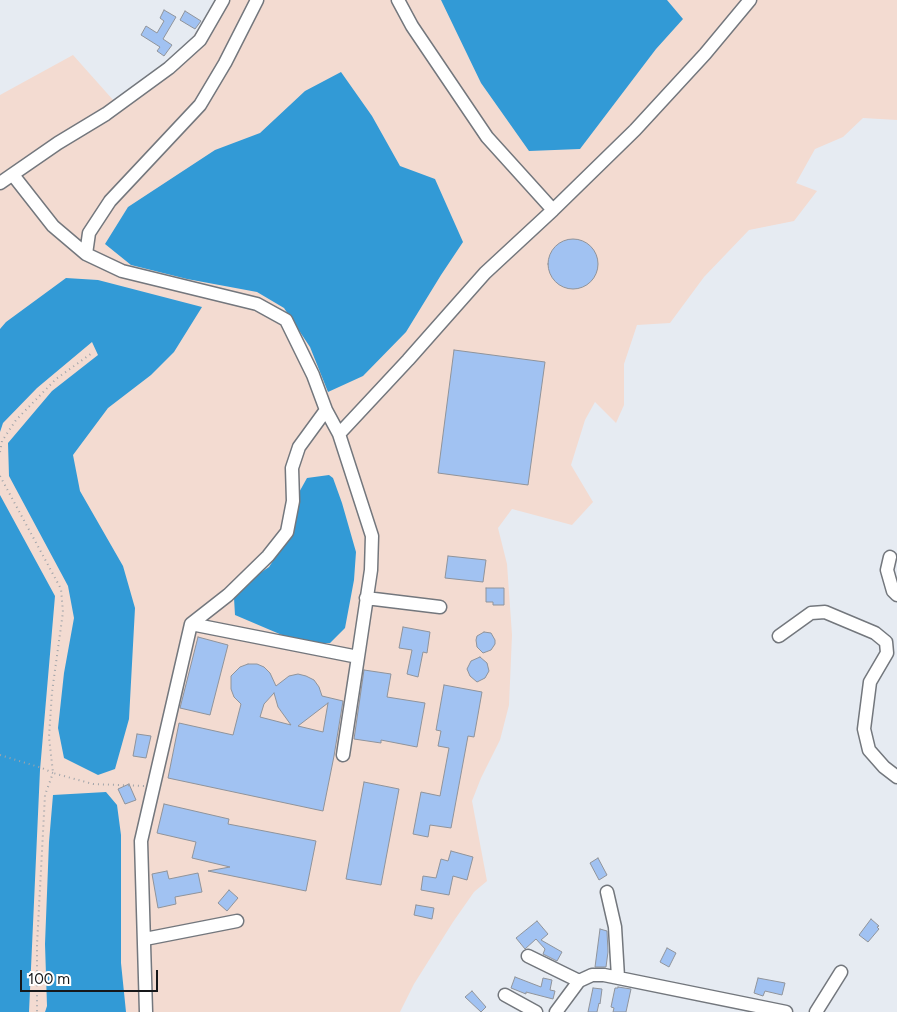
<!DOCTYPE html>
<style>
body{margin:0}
#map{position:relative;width:897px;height:1012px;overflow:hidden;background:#e6ebf2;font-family:Figtree,sans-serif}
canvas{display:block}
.scale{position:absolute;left:20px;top:970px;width:138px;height:22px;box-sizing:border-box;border:2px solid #16181a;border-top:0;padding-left:6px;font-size:15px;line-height:18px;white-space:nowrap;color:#16181a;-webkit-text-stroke:4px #fff;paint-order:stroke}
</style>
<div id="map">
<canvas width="897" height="1012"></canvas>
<div class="scale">100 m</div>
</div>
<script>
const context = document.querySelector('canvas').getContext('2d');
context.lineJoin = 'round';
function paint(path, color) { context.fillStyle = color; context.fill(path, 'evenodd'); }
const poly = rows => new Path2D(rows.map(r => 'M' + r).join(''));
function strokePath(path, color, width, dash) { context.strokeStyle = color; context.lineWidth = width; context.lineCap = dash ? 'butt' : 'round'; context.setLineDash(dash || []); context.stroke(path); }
paint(poly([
 [215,0,897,0,897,120,863,118,843,137,815,149,796,183,817,191,794,221,749,230,704,277,670,323,637,325,624,364,624,405,616,423,595,402,585,420,571,465,593,502,572,525,512,509,498,528,507,564,512,635,509,705,500,740,481,778,472,801,487,881,474,892,453,922,414,984,400,1012,0,1012,0,95,73,55,114,101,168,65,186,47,212,8]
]), '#f3dbd1');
paint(poly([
 [441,0,667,0,683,19,656,49,580,149,529,151,481,83],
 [341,72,372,116,400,166,435,179,463,242,441,275,406,332,363,376,328,392,310,347,284,308,257,292,187,279,131,265,105,244,128,207,215,150,260,133,305,91],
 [66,278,98,280,202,307,174,352,151,375,108,408,73,455,80,491,123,566,135,608,129,719,115,769,98,775,64,758,58,728,64,673,74,618,68,586,9,476,8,443,52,391,98,355,92,342,37,388,3,423,0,432,0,329,6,322],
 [329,475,333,478,342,503,356,552,354,580,345,628,330,643,318,643,289,638,235,615,234,598,254,577,269,567,278,553,297,496,307,478],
 [0,495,55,596,40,770,29,1012,0,1012],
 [106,792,117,805,121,835,121,963,126,1012,45,1012,47,1006,45,944,49,842,53,795]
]), '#329ad6');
const building = poly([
 [164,10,176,17,163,39,172,45,164,56,157,51,160,47,141,35,146,26,157,33,164,21,160,18,164,10],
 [185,11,201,21,195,29,180,20,185,11],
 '548 264a25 25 0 1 1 50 0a25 25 0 1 1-50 0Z',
 [454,350,545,362,528,485,438,473,454,350],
 [448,556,486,560,483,582,445,578,448,556],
 [486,588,504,588,504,605,493,605,493,602,486,602,486,588],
 [403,627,430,632,427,653,423,652,418,677,407,674,412,650,399,648,403,627],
 [484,632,491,633,495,640,495,644,491,650,483,653,477,647,476,640,477,636,484,632],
 [198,637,228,645,210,715,180,708,198,637],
 [480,657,487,663,489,671,485,678,477,682,470,676,467,669,471,661,480,657],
 [248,664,257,664,264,667,270,673,276,686,289,676,298,674,306,676,314,680,319,687,322,696,343,701,334,756,323,811,168,778,179,723,233,735,241,704,234,697,231,689,231,676,240,667,248,664],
 [274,693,278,707,291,725,260,717,264,704,274,693],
 [328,703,323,732,298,726,328,703],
 [364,670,391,674,387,697,425,703,417,747,381,740,381,743,354,739,364,670],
 [444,685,482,692,474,737,468,736,451,828,430,825,428,837,413,834,421,792,440,796,449,748,438,746,441,731,436,730,444,685],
 [137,734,151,736,146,758,133,756,137,734],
 [364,782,399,789,381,885,346,879,364,782],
 [129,784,136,800,125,804,118,789,129,784],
 [164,804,229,819,228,824,316,841,306,891,208,871,230,867,192,858,196,842,157,833,164,804],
 [451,851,473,857,467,880,453,876,449,895,421,890,423,876,436,878,441,859,448,861,451,851],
 [598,858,607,875,599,880,590,863,598,858],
 [167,871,169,879,198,873,202,892,175,897,176,904,158,908,152,874,167,871],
 [229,890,238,898,227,911,218,903,229,890],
 [416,905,434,908,432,919,414,915,416,905],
 [871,919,879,926,877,927,879,929,868,942,859,935,871,919],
 [537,921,548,934,541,940,562,952,557,961,543,954,545,949,536,939,525,949,516,938,537,921],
 [600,929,607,931,608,952,606,967,595,967,600,929],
 [667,948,676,953,669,967,660,962,667,948],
 [515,977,541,987,543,978,552,980,550,990,555,991,553,999,526,992,526,994,511,988,515,977],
 [758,978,785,983,782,995,765,991,763,996,754,993,758,978],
 [618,987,631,989,626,1012,613,1012,614,1008,611,1007,615,988,618,988,618,987],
 [593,988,602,989,600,1004,599,1003,597,1012,588,1012,593,988],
 [472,991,486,1007,481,1012,465,997,472,991]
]);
paint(building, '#a1c2f2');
strokePath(building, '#90949b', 1);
const minor = poly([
 [398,0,412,26,487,137,553,210],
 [13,175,53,226,86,254,122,271,257,304,286,320,313,375,326,410,339,434],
 [0,183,58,143,106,114,169,68,200,40,223,0],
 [86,254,89,233,110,201,200,105,225,63,257,0],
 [890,557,887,570,893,591,897,595],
 [366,598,440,607],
 [191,624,228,595,268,556,287,532,293,501,292,468,299,447,326,410],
 [779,636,811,613,825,612,875,633,886,642,887,653,870,682,864,729,869,750,884,767,897,777],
 [343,755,358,657],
 [607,892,615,927,618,977],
 [145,939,237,921],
 [528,956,579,981],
 [505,995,536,1012],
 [146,1012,141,841,191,624,358,657,371,570,372,536,339,434,408,360,485,273,553,210,635,130,705,54,750,0],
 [556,1012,579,981,592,975,604,975,786,1012],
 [816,1012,841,972]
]);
strokePath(minor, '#73777d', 15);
strokePath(poly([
 [0,452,2,441,16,420,56,379,92,353],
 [0,476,61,589,63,612,52,692,49,737,53,773,93,784,144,786],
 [0,755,42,768,53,773,45,795,37,945,37,1012]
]), '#a0a4a9', 2, [1, 4]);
strokePath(minor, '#fff', 12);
</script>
